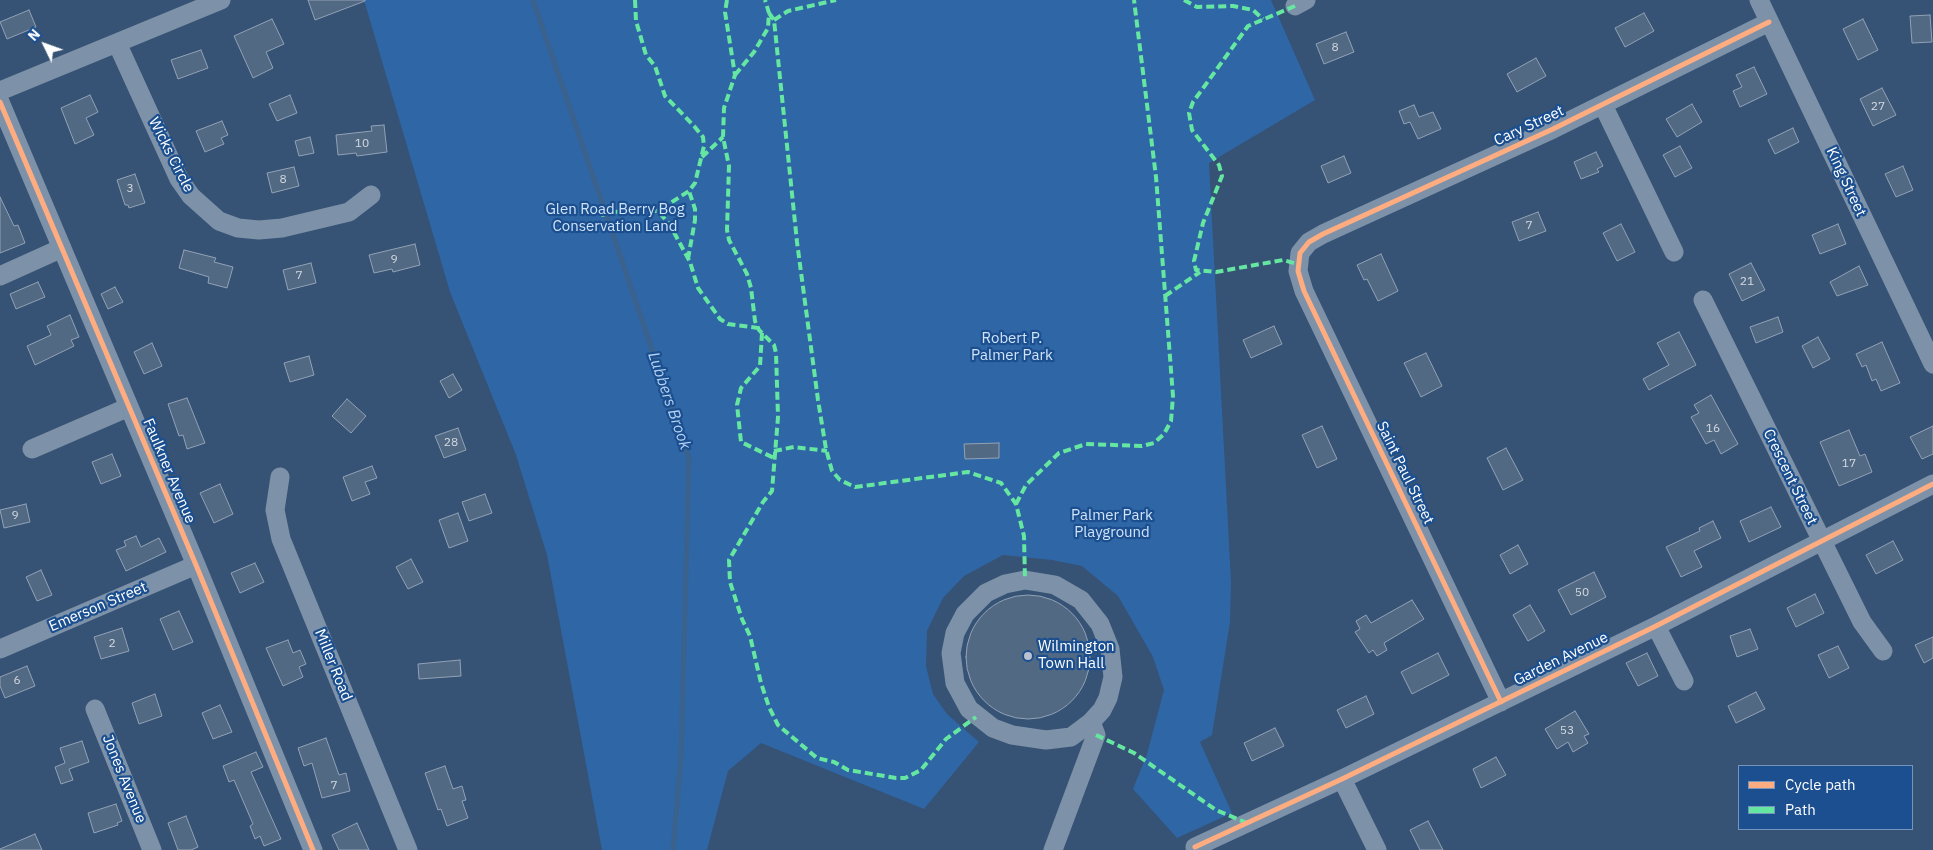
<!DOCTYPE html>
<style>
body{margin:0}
#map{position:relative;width:1933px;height:850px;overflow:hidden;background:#365274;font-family:"IBM Plex Sans",sans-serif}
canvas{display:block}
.legend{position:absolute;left:1738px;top:765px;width:175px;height:65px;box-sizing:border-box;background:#1b4f8f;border:1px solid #7695bc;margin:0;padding:6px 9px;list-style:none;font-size:15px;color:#fff}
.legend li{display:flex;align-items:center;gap:10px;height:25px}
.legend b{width:25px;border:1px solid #7695bc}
.north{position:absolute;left:20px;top:20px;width:50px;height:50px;-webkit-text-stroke:4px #1b4f8f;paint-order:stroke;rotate:312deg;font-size:14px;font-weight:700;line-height:20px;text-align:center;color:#fff}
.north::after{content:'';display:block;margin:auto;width:18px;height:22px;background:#fff;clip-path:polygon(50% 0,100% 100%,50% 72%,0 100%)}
</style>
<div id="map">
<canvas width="1933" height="850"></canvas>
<ul class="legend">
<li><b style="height:6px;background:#ffac80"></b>Cycle path</li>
<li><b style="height:6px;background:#66e7a1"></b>Path</li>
</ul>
<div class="north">N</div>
</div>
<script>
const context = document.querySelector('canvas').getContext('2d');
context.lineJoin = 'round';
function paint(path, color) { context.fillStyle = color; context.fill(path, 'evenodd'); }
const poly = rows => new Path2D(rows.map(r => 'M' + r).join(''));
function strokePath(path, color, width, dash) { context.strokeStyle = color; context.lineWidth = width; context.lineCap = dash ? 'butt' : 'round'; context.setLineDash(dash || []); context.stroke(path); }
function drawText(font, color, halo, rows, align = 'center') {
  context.font = font + ' "IBM Plex Sans",sans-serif'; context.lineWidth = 4.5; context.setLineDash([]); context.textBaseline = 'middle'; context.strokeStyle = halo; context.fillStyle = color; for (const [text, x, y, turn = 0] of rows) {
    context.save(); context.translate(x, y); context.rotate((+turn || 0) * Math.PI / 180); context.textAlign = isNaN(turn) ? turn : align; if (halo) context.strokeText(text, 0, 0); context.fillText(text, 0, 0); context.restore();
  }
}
paint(poly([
 [364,0,1271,0,1315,100,1209,163,1231,582,1230,622,1212,735,1200,742,1232,813,1177,838,1133,789,1147,754,1164,690,1153,657,1118,596,1082,566,1052,560,1003,555,964,576,943,598,927,631,926,666,933,694,947,714,979,742,924,809,761,743,728,771,707,850,602,850,547,555,516,455,450,292]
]), '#2f66a5');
strokePath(poly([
 [533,0,689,458,681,758,673,850]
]), '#3b618d', 5);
const building = poly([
 [308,0,365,0,365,1,315,20,308,0],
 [29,10,36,27,7,39,0,22,29,10],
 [1644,13,1654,31,1625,47,1615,28,1644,13],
 [1930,15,1932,42,1912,43,1910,16,1930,15],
 [272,19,284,44,266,52,273,68,253,78,234,36,272,19],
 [1863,19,1878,50,1858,60,1843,29,1863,19],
 [1346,32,1354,52,1324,64,1316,44,1346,32],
 [201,50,208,68,178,79,171,60,201,50],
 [1536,58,1546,76,1517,92,1507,74,1536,58],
 [1754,67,1767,94,1740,107,1733,91,1742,87,1736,75,1754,67],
 [1882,88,1896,115,1873,126,1860,99,1882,88],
 [90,95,98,112,86,118,94,135,75,144,61,108,90,95],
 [290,95,297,113,277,121,269,104,290,95],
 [1692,104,1702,122,1677,137,1666,119,1692,104],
 [1414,105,1419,117,1433,112,1441,129,1418,139,1410,122,1404,124,1399,111,1414,105],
 [222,121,228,135,221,138,224,144,205,152,196,131,222,121],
 [384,125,387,152,357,156,356,153,338,155,336,135,372,131,371,126,384,125],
 [1793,128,1799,142,1775,154,1768,140,1793,128],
 [310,137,314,153,299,156,295,141,310,137],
 [1680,146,1692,168,1675,177,1663,155,1680,146],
 [1596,152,1603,166,1597,169,1599,172,1581,179,1574,162,1596,152],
 [1344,156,1351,173,1328,183,1321,166,1344,156],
 [1903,166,1913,190,1896,197,1885,174,1903,166],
 [294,167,299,186,272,193,267,173,294,167],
 [135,174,145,203,129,208,128,205,125,205,117,180,135,174],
 [0,197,14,226,18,225,25,243,0,253,0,197],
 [1538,212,1546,231,1519,241,1512,222,1538,212],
 [1621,224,1635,252,1617,261,1603,233,1621,224],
 [1838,224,1846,244,1820,254,1812,235,1838,224],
 [415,244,420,265,393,272,392,269,374,273,369,255,415,244],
 [184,250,216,258,214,262,233,267,227,288,208,283,209,277,179,268,184,250],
 [1381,254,1398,291,1378,301,1367,279,1364,280,1357,265,1381,254],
 [311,263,316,283,288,290,283,270,311,263],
 [1751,263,1765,290,1742,301,1729,274,1751,263],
 [1859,266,1868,285,1837,296,1830,282,1859,266],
 [38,282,45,297,16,309,10,294,38,282],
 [115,287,123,302,108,309,101,294,115,287],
 [70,315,79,337,71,340,74,346,35,365,27,346,51,335,47,326,70,315],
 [1778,317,1783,332,1756,343,1750,327,1778,317],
 [1274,326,1282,344,1251,358,1243,340,1274,326],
 [1679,332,1696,365,1649,390,1643,379,1669,365,1657,343,1679,332],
 [1818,337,1830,359,1813,368,1802,346,1818,337],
 [1882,342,1900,383,1881,391,1876,379,1872,381,1866,365,1862,367,1856,354,1882,342],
 [152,343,162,366,144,374,134,352,152,343],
 [1426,353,1442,386,1421,397,1404,363,1426,353],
 [309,356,314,375,290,382,284,363,309,356],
 [453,374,462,390,449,398,440,381,453,374],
 [1711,395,1738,444,1721,454,1714,440,1706,444,1691,417,1699,413,1694,405,1711,395],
 [187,398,205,443,187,449,183,435,179,436,168,404,187,398],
 [347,399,366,416,351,433,332,416,347,399],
 [1322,426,1337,459,1317,468,1302,435,1322,426],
 [1933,426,1933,454,1922,459,1910,437,1933,426],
 [458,428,466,450,444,458,435,436,458,428],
 [1849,430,1860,456,1865,454,1872,472,1839,486,1820,442,1849,430],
 [999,443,999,458,965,459,964,444,999,443],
 [1506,448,1523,480,1503,490,1487,458,1506,448],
 [112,454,121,476,101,484,92,462,112,454],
 [372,466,377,478,365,482,370,494,352,501,343,477,372,466],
 [220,484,233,514,214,523,200,493,220,484],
 [485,494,492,513,469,521,462,502,485,494],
 [26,504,30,522,4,528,0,510,26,504],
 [1771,507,1781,527,1749,542,1740,521,1771,507],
 [458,513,468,541,449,548,439,520,458,513],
 [1713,521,1721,538,1694,551,1702,567,1681,577,1666,547,1700,531,1699,528,1713,521],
 [136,536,141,547,159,538,166,552,126,571,116,550,126,546,124,541,136,536],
 [1893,541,1903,560,1876,574,1866,555,1893,541],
 [1518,545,1528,564,1510,574,1500,555,1518,545],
 [411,559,423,582,408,589,396,567,411,559],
 [255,563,264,582,240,593,231,573,255,563],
 [41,570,52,595,37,601,26,577,41,570],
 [1594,572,1606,597,1571,615,1558,590,1594,572],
 [1815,594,1824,613,1796,627,1787,608,1815,594],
 '966 657a62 62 0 1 1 124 0a62 62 0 1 1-124 0Z',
 [1412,600,1424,619,1384,643,1387,650,1377,656,1373,650,1369,653,1355,632,1360,629,1356,621,1366,615,1371,623,1412,600],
 [1530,605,1545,631,1528,641,1513,615,1530,605],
 [179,611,193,642,173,650,160,619,179,611],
 [122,628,129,651,101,659,94,637,122,628],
 [1750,629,1758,649,1737,657,1730,636,1750,629],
 [1933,637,1933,658,1924,663,1915,645,1933,637],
 [288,640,293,653,300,650,306,664,299,667,303,677,283,686,266,648,288,640],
 [1838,646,1849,668,1829,678,1818,655,1838,646],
 [1438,653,1449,675,1412,694,1401,672,1438,653],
 [1647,653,1658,676,1638,686,1626,663,1647,653],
 [460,660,461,676,419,679,418,664,460,660],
 [27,666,35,686,5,698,0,686,0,677,27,666],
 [1756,692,1765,709,1736,723,1728,706,1756,692],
 [155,694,162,716,139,724,132,703,155,694],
 [1366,696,1374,714,1346,728,1337,710,1366,696],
 [220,705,232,732,213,739,202,713,220,705],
 [1575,711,1589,734,1584,736,1588,743,1573,752,1568,742,1557,749,1545,729,1575,711],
 [1275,728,1284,746,1252,761,1244,743,1275,728],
 [326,738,339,775,346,773,350,791,322,798,312,763,304,766,298,748,326,738],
 [82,741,89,762,69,769,73,780,61,784,55,767,65,763,60,748,82,741],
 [256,752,263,767,251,772,281,839,264,846,260,836,255,839,250,826,253,824,234,780,229,782,223,766,256,752],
 [1496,757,1506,775,1481,788,1473,769,1496,757],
 [445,766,453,789,462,786,466,800,462,801,468,818,447,826,441,809,438,810,425,773,445,766],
 [116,804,122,821,117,823,118,825,94,833,88,813,116,804],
 [186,816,198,847,191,850,178,850,168,823,186,816],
 [1428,821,1443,850,1420,850,1410,830,1428,821],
 [357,823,369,850,339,850,332,835,357,823],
 [35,834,42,850,0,850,0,849,35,834]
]);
paint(building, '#526984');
strokePath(building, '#92a2b6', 1);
strokePath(poly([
 [1759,0,1933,364],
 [1295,6,1306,0],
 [117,43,179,179,191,196,219,221,238,228,259,230,282,228,349,212,371,195],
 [0,91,221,0],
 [0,102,196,565,313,850],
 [1603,105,1674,252],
 [0,276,62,248],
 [1703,300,1862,622,1883,651],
 [32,449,129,407],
 [280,477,275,510,281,539,408,850],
 [1025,580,1055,585,1081,600,1100,624,1110,649,1113,677,1108,698,1102,710,1091,722,1071,737,1046,740,1012,735,993,728,969,709,955,683,951,653,955,633,965,614,986,593,1005,584,1025,580],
 [1656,626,1684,681],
 [0,649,196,565],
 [1501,702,1304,291,1298,271,1300,253,1309,242,1323,234,1553,129,1769,22],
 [95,709,152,850],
 [1342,779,1377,850],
 [1195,847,1342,779,1656,626,1933,484],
 [1053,850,1096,735,1091,722]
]), '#7d92a8', 19);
strokePath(poly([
 [635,0,636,21,646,55,655,66,665,96,694,126,703,137,704,146,695,183,689,191,658,211],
 [727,0,725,12,735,75,724,108,723,137,729,166,727,230,729,240,747,274,751,288,755,321,759,330,774,345,776,353,778,417,772,491,763,502,729,560,730,582,742,619,750,636,761,683,769,707,778,725,817,758,834,762,848,770,896,778,905,778,921,770,946,739,976,717],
 [1184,0,1197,7,1233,6,1253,10,1263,19],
 [1295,6,1248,26,1193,102,1189,113,1192,130,1219,165,1222,176,1203,223,1194,261,1196,270,1216,272,1283,260,1297,264],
 [769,13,774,20,797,242,818,400,826,449,832,471,840,480,855,487,968,472,1001,483,1016,504,1024,536,1025,580],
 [774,20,788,11,836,0],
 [735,75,754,52,768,28,769,13,765,0],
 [702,157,723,137],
 [601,215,621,211,658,211,670,225,690,262,698,288,720,319,728,324,758,328],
 [688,259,695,220,695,209,689,191],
 [1165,296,1200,272],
 [762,333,760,366,741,388,737,405,741,442,774,458],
 [774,451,794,447,827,451],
 [1016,504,1026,485,1059,453,1086,444,1142,446,1154,443,1164,434,1171,421,1173,396,1156,177,1134,0],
 [1096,735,1134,753,1216,810,1247,823]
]), '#66e7a1', 4, [8, 4]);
strokePath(poly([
 [0,102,196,565,313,850],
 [1501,702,1304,291,1298,271,1300,253,1309,242,1323,234,1553,129,1769,22],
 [1195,847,1342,779,1656,626,1933,484]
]), '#ffac80', 5);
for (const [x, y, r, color] of [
 [1028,656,5,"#b9c2ce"]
]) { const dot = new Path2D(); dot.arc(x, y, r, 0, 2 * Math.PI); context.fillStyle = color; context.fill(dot); strokePath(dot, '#1b4f8f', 2); }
drawText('12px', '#d4dae0', null, [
 ["8",1335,48],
 ["27",1878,107],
 ["10",362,144],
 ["8",283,180],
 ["3",130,189],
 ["7",1529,226],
 ["9",394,260],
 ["7",299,276],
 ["21",1747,282],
 ["16",1713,429],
 ["28",451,443],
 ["17",1849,464],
 ["9",15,516],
 ["50",1582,593],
 ["2",112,644],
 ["6",17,681],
 ["53",1567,731],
 ["7",334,786]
]);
drawText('15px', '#fff', '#1b4f8f', [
 ["Cary Street",1529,126,-25],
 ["Wicks Circle",171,155,63],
 ["King Street",1846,182,65],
 ["Faulkner Avenue",169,471,67],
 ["Saint Paul Street",1405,473,64],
 ["Crescent Street",1790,477,64],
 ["Emerson Street",98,607,-23],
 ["Garden Avenue",1561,659,-26],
 ["Miller Road",333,665,68],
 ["Jones Avenue",124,779,68]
]);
drawText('15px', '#cfe3fa', '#1b4f8f', [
 ["Glen Road Berry Bog",615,210],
 ["Conservation Land",615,227],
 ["Robert P.",1012,339],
 ["Palmer Park",1012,356],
 ["Palmer Park",1112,516],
 ["Playground",1112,533]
]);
drawText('15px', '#fff', '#1b4f8f', [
 ["Wilmington",1038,647],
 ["Town Hall",1038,664]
], 'left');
drawText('italic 16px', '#b5d3f5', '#1b4f8f', [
 ["Lubbers Brook",669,401,71]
]);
</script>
